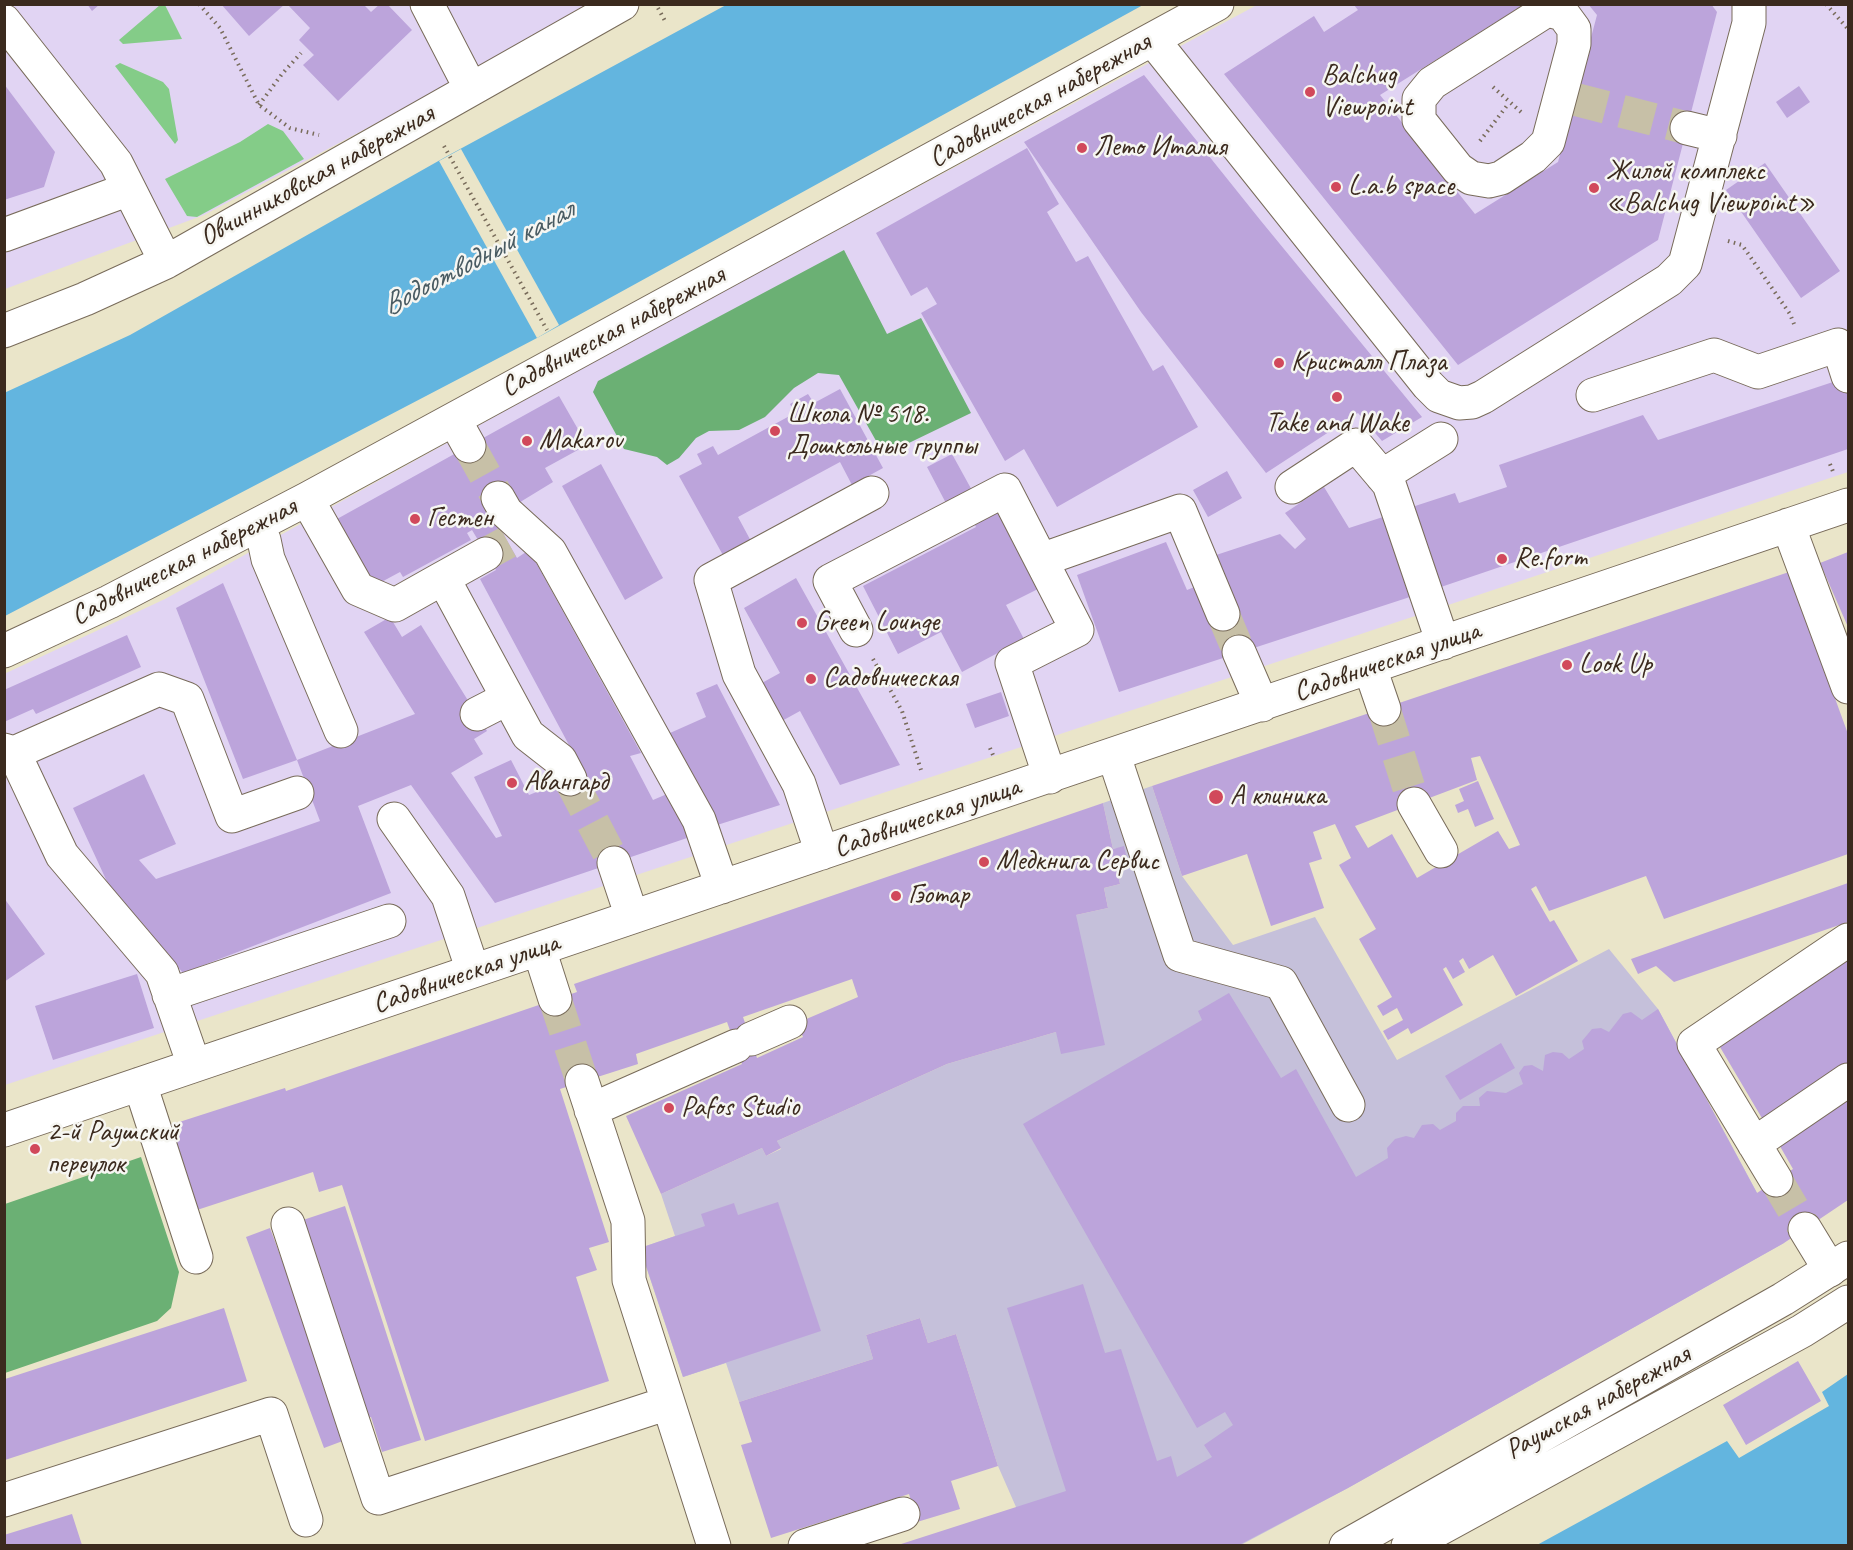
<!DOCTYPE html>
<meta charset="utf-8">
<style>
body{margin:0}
#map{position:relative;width:1853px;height:1550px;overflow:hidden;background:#eae5c9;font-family:Caveat,sans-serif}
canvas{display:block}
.frame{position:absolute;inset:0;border:6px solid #3b2a1e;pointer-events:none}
</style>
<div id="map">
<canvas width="1853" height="1550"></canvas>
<div class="frame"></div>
</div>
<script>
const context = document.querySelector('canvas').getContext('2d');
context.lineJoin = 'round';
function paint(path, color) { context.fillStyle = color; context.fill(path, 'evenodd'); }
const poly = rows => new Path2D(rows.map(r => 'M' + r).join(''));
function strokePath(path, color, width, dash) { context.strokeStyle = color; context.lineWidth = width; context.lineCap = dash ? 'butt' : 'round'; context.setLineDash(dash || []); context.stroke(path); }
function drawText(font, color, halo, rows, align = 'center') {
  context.font = font + ' Caveat,sans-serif'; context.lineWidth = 5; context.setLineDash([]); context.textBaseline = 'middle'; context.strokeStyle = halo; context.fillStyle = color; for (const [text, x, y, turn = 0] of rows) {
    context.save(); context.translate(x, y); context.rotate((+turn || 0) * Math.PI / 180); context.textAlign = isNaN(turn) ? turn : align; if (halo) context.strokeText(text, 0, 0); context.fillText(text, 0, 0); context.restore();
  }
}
paint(poly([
 [5,5,598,5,204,215,5,289],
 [1257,5,1848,5,1848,472,5,1085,4,674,165,599,640,336]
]), '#e1d4f3');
paint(poly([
 [1152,786,1182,876,1233,945,1315,917,1397,1060,1609,949,1658,1009,1784,1243,1348,1488,1239,1546,1029,1545,1016,1507,998,1466,956,1334,928,1343,920,1318,866,1335,873,1359,739,1402,726,1363,683,1377,640,1248,675,1236,661,1194,762,1148,766,1156,781,1149,777,1141,947,1064,1056,1032,1076,915,1108,908,1104,888,1120,884,1115,861,1126,859,1124,847,1113,849,1103,803]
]), '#c5c0da');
paint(poly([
 [160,5,165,5,182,39,123,44,119,40],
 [120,63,163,82,169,89,178,140,175,144,115,66],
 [268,124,283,131,304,159,197,217,187,216,165,179,240,142]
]), '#84cc88');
paint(poly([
 [844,250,887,334,921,318,971,413,884,455,839,375,818,373,794,388,765,417,739,430,709,431,696,438,679,458,667,465,657,457,624,449,593,392,598,381],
 [141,1157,179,1272,171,1308,157,1321,5,1373,5,1204]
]), '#6bb074');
paint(poly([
 [726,5,1143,5,537,338,5,616,4,393,130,335,449,155],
 [1848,1374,1848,1545,1537,1545,1727,1441,1739,1458,1829,1406,1822,1392]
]), '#63b5df');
paint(poly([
 [461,149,559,325,537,338,439,161]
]), '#eae5c9');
paint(poly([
 [87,4,100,4,92,11],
 [221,4,285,4,249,36],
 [287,4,363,4,371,12,380,4,387,4,412,30,338,101,303,65,314,55,299,40,310,28],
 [1588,4,1711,4,1717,12,1658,240,1458,365,1224,74,1314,16,1324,32,1358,10,1354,5,1523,5,1380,95,1475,214,1558,162,1597,15],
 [1144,75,1261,221,1422,417,1382,441,1358,413,1266,473,1141,312,1024,142],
 [4,84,55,152,44,187,4,200],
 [1799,86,1810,102,1787,118,1776,102],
 [1027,148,1059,204,1047,212,1076,262,1088,256,1153,371,1163,365,1198,427,1057,507,1024,449,1005,461,921,313,937,304,927,287,911,296,876,233],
 [1765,163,1840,271,1801,298,1726,190],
 [1848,377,1848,449,1438,588,1412,507,1455,493,1459,503,1507,487,1499,465,1643,415,1658,440],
 [840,389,883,468,852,485,840,462,738,517,752,543,724,557,679,476,702,464,697,454,713,446,718,455,795,413,790,404,808,394,814,403],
 [559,396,587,445,545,468,553,482,494,518,517,558,529,550,641,753,630,756,653,800,667,794,690,837,495,903,411,785,358,806,391,893,183,973,109,886,73,808,144,774,176,844,139,860,156,879,320,821,297,760,243,779,176,608,223,583,297,760,415,714,364,632,390,617,402,637,421,625,487,731,474,739,483,754,451,773,496,838,502,836,474,777,511,760,529,795,584,773,480,579,496,570,472,530,467,533,471,540,403,577,400,572,374,586,337,519],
 [952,454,974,494,948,507,927,467],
 [601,464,663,578,625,600,562,486],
 [1227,471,1242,498,1208,517,1193,490],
 [1324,487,1349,528,1386,516,1416,595,1119,692,1077,575,1166,542,1187,590,1197,586,1210,557,1280,534,1295,549,1306,539,1285,513],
 [1000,509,1040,588,1006,605,1024,639,962,672,941,632,898,654,863,586,976,527,974,523],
 [1848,552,1848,627,1820,563],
 [1789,572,1848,734,1848,854,1664,919,1646,876,1549,911,1536,886,1531,889,1550,922,1554,920,1578,961,1516,996,1493,955,1469,969,1463,958,1459,961,1465,972,1453,979,1446,967,1443,969,1463,1005,1411,1034,1408,1028,1388,1040,1383,1031,1403,1020,1397,1008,1383,1016,1377,1006,1392,997,1359,939,1376,929,1339,865,1351,858,1335,824,1313,832,1322,859,1309,863,1324,908,1271,926,1247,854,1182,876,1152,786],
 [1480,756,1520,845,1509,849,1498,831,1417,878,1392,834,1368,848,1355,826,1477,780,1471,758],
 [796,578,900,765,840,785,800,711,780,722,760,684,780,673,744,608],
 [127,635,141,667,36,714,33,709,4,722,4,690],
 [717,684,780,805,714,826,670,733,706,717,696,693],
 [1001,692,1009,716,975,728,966,704],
 [1478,781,1494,819,1475,827,1468,809,1458,813,1455,805,1464,801,1459,789],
 [1103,803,1113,849,1124,846,1127,859,1115,861,1120,884,1104,888,1108,908,1076,915,1105,1045,1061,1054,1056,1032,947,1064,777,1141,781,1148,766,1156,762,1148,661,1194,626,1116,742,1064,727,1022,636,1054,638,1064,560,1089,609,1242,589,1248,597,1270,576,1277,609,1381,425,1441,342,1185,319,1192,313,1172,197,1210,170,1125,285,1088,286,1091,577,992,574,984],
 [852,979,858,997,797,1023,803,1037,757,1058,743,1017],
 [1848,883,1848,922,1674,982,1656,966,1638,974,1631,959],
 [4,898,45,954,4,982],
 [1848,953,1848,1069,1766,1125,1717,1042],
 [137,974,154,1028,53,1060,35,1006],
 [1229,993,1281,1078,1296,1069,1356,1177,1388,1158,1387,1148,1395,1139,1406,1136,1414,1138,1422,1125,1433,1124,1440,1130,1456,1121,1456,1113,1463,1106,1480,1106,1479,1098,1487,1091,1506,1093,1523,1084,1519,1073,1524,1066,1532,1065,1543,1071,1545,1055,1553,1052,1562,1053,1569,1059,1584,1049,1582,1041,1592,1029,1601,1028,1609,1032,1623,1014,1631,1012,1642,1020,1658,1009,1757,1193,1793,1169,1777,1141,1848,1092,1848,1200,1784,1243,1348,1488,1239,1545,898,1545,1066,1491,1007,1308,1083,1284,1105,1353,1121,1349,1157,1461,1171,1456,1177,1477,1212,1457,1204,1445,1233,1425,1225,1412,1197,1428,1023,1124,1202,1020,1198,1011],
 [1501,1043,1515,1068,1460,1100,1445,1076],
 [778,1202,821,1331,683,1377,640,1248,705,1226,701,1214,734,1203,738,1215],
 [345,1206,421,1440,382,1452,371,1417,365,1419,300,1221],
 [270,1228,348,1439,324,1448,246,1237],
 [224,1308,247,1381,5,1460,5,1379],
 [920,1318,928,1343,956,1334,998,1466,951,1481,960,1509,917,1522,909,1494,771,1538,741,1445,752,1442,739,1402,873,1359,866,1335],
 [1798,1361,1821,1401,1746,1445,1723,1405],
 [72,1514,82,1545,4,1545,4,1535]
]), '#bca4db');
strokePath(poly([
 [1574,99,1687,128],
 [469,446,498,498],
 [486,554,508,542],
 [1223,614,1239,652],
 [1384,709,1414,804],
 [570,779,614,863],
 [555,999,582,1081],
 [1776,1180,1805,1229]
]), '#c7c0a7', 33, [33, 16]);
const minor = poly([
 [427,4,471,89],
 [1547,10,1563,14,1574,29,1574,44,1548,142,1533,157,1501,178,1489,181,1471,178,1458,169,1419,120,1419,99,1432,83,1547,10],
 [4,21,116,163,166,262],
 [1153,40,1428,385,1439,396,1459,403,1472,402,1483,397,1669,280,1685,264,1749,23,1749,4],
 [1687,128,1720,136],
 [4,235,129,189],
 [4,331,85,299,166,262,622,4],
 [1593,395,1714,355,1758,372,1838,345,1848,376],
 [454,419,469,446],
 [1382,476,1441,439],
 [1292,487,1356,445,1389,484,1443,643],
 [498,498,506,512,550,552,699,820,722,887],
 [307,499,358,589,395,605,443,578,528,735,560,760,570,779],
 [1788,525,1848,687],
 [255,526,264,540,268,559,341,731],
 [1041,560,1180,511,1223,614],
 [443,578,486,554],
 [856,630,830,581,1005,490,1077,630,1012,663,1050,777],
 [4,651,109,602,307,499,1217,4],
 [1239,652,1262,705],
 [1370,668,1384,709],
 [477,714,508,698],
 [4,750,14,753,159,689,187,699,232,816,297,793],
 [14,753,62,855,162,973,194,1065],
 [1114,756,1180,955,1281,983,1348,1105],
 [1414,804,1441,851],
 [394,819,448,896,473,971],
 [822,853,799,784,739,674,711,580,872,493],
 [614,863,632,917],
 [539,949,555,999],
 [169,995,389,921],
 [751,1039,790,1022],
 [582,1081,628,1221,629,1280,714,1546],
 [140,1084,196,1257],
 [591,1110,736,1046],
 [4,1130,1848,505],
 [1754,1144,1848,1080],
 [1776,1180,1694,1044,1848,940],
 [288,1224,378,1498,668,1403],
 [1805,1229,1830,1270],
 [4,1500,271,1414,306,1520],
 [805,1546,903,1514]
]);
const major = poly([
 [1346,1546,1783,1299,1848,1258],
 [1408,1546,1802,1331,1848,1302]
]);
strokePath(minor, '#786b5a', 35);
strokePath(major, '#786b5a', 35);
strokePath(poly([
 [199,4,220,28,259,105,290,128,319,135],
 [1826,4,1848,29],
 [658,8,665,21],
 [1493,87,1521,112],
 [259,105,282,74,301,53],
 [1480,141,1509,103],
 [444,146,547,330],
 [1728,241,1742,245,1790,314,1794,324],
 [1830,464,1834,474],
 [873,659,902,711,921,770],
 [990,748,993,755]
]), '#786b5a', 4, [1.5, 4.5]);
strokePath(minor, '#fff', 33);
strokePath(major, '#fff', 33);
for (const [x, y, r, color] of [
 [1310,92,6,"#d1495b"],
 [1082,148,6,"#d1495b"],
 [1336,187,6,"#d1495b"],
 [1594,188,6,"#d1495b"],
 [1279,363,6,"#d1495b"],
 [1337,397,6,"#d1495b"],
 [775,431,6,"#d1495b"],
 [527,441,6,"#d1495b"],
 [415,519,6,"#d1495b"],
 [1502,559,6,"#d1495b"],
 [802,623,6,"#d1495b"],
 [1567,665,6,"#d1495b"],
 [811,679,6,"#d1495b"],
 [512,783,6,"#d1495b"],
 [1216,797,8,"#d1495b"],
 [984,862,6,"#d1495b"],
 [896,896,6,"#d1495b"],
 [669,1108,6,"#d1495b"],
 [35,1149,6,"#d1495b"]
]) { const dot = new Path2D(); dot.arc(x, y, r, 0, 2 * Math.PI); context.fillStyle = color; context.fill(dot); strokePath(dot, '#f6f6f2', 2); }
drawText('28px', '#3b2a1e', '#f6f6f2', [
 ["Balchug",1322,76],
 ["Viewpoint",1322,108],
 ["Лето Италия",1094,148],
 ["Жилой комплекс",1606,172],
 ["«Balchug Viewpoint»",1606,204],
 ["L.a.b space",1348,187],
 ["Кристалл Плаза",1291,363],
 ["Школа № 518.",787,415],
 ["Дошкольные группы",787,447],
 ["Take and Wake",1337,424,"center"],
 ["Makarov",539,441],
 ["Гестен",427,519],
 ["Re.form",1514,559],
 ["Green Lounge",814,623],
 ["Look Up",1579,665],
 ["Садовническая",823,679],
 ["Авангард",524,783],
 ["А клиника",1230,797],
 ["Медкнига Сервис",996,862],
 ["Гэотар",908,896],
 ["Pafos Studio",681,1108],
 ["2-й Раушский",47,1133],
 ["переулок",47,1165]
], 'left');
drawText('28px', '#3b2a1e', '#f6f6f2', [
 ["Садовническая набережная",1040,101,-29],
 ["Овчинниковская набережная",317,176,-29],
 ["Садовническая набережная",613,332,-28],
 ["Садовническая набережная",184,562,-27],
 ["Садовническая улица",1387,662,-19],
 ["Садовническая улица",927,818,-19],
 ["Садовническая улица",466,974,-19],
 ["Раушская набережная",1598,1403,-29]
]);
drawText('italic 30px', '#495b62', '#f6f6f2', [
 ["Водоотводный канал",478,259,-28]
]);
</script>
